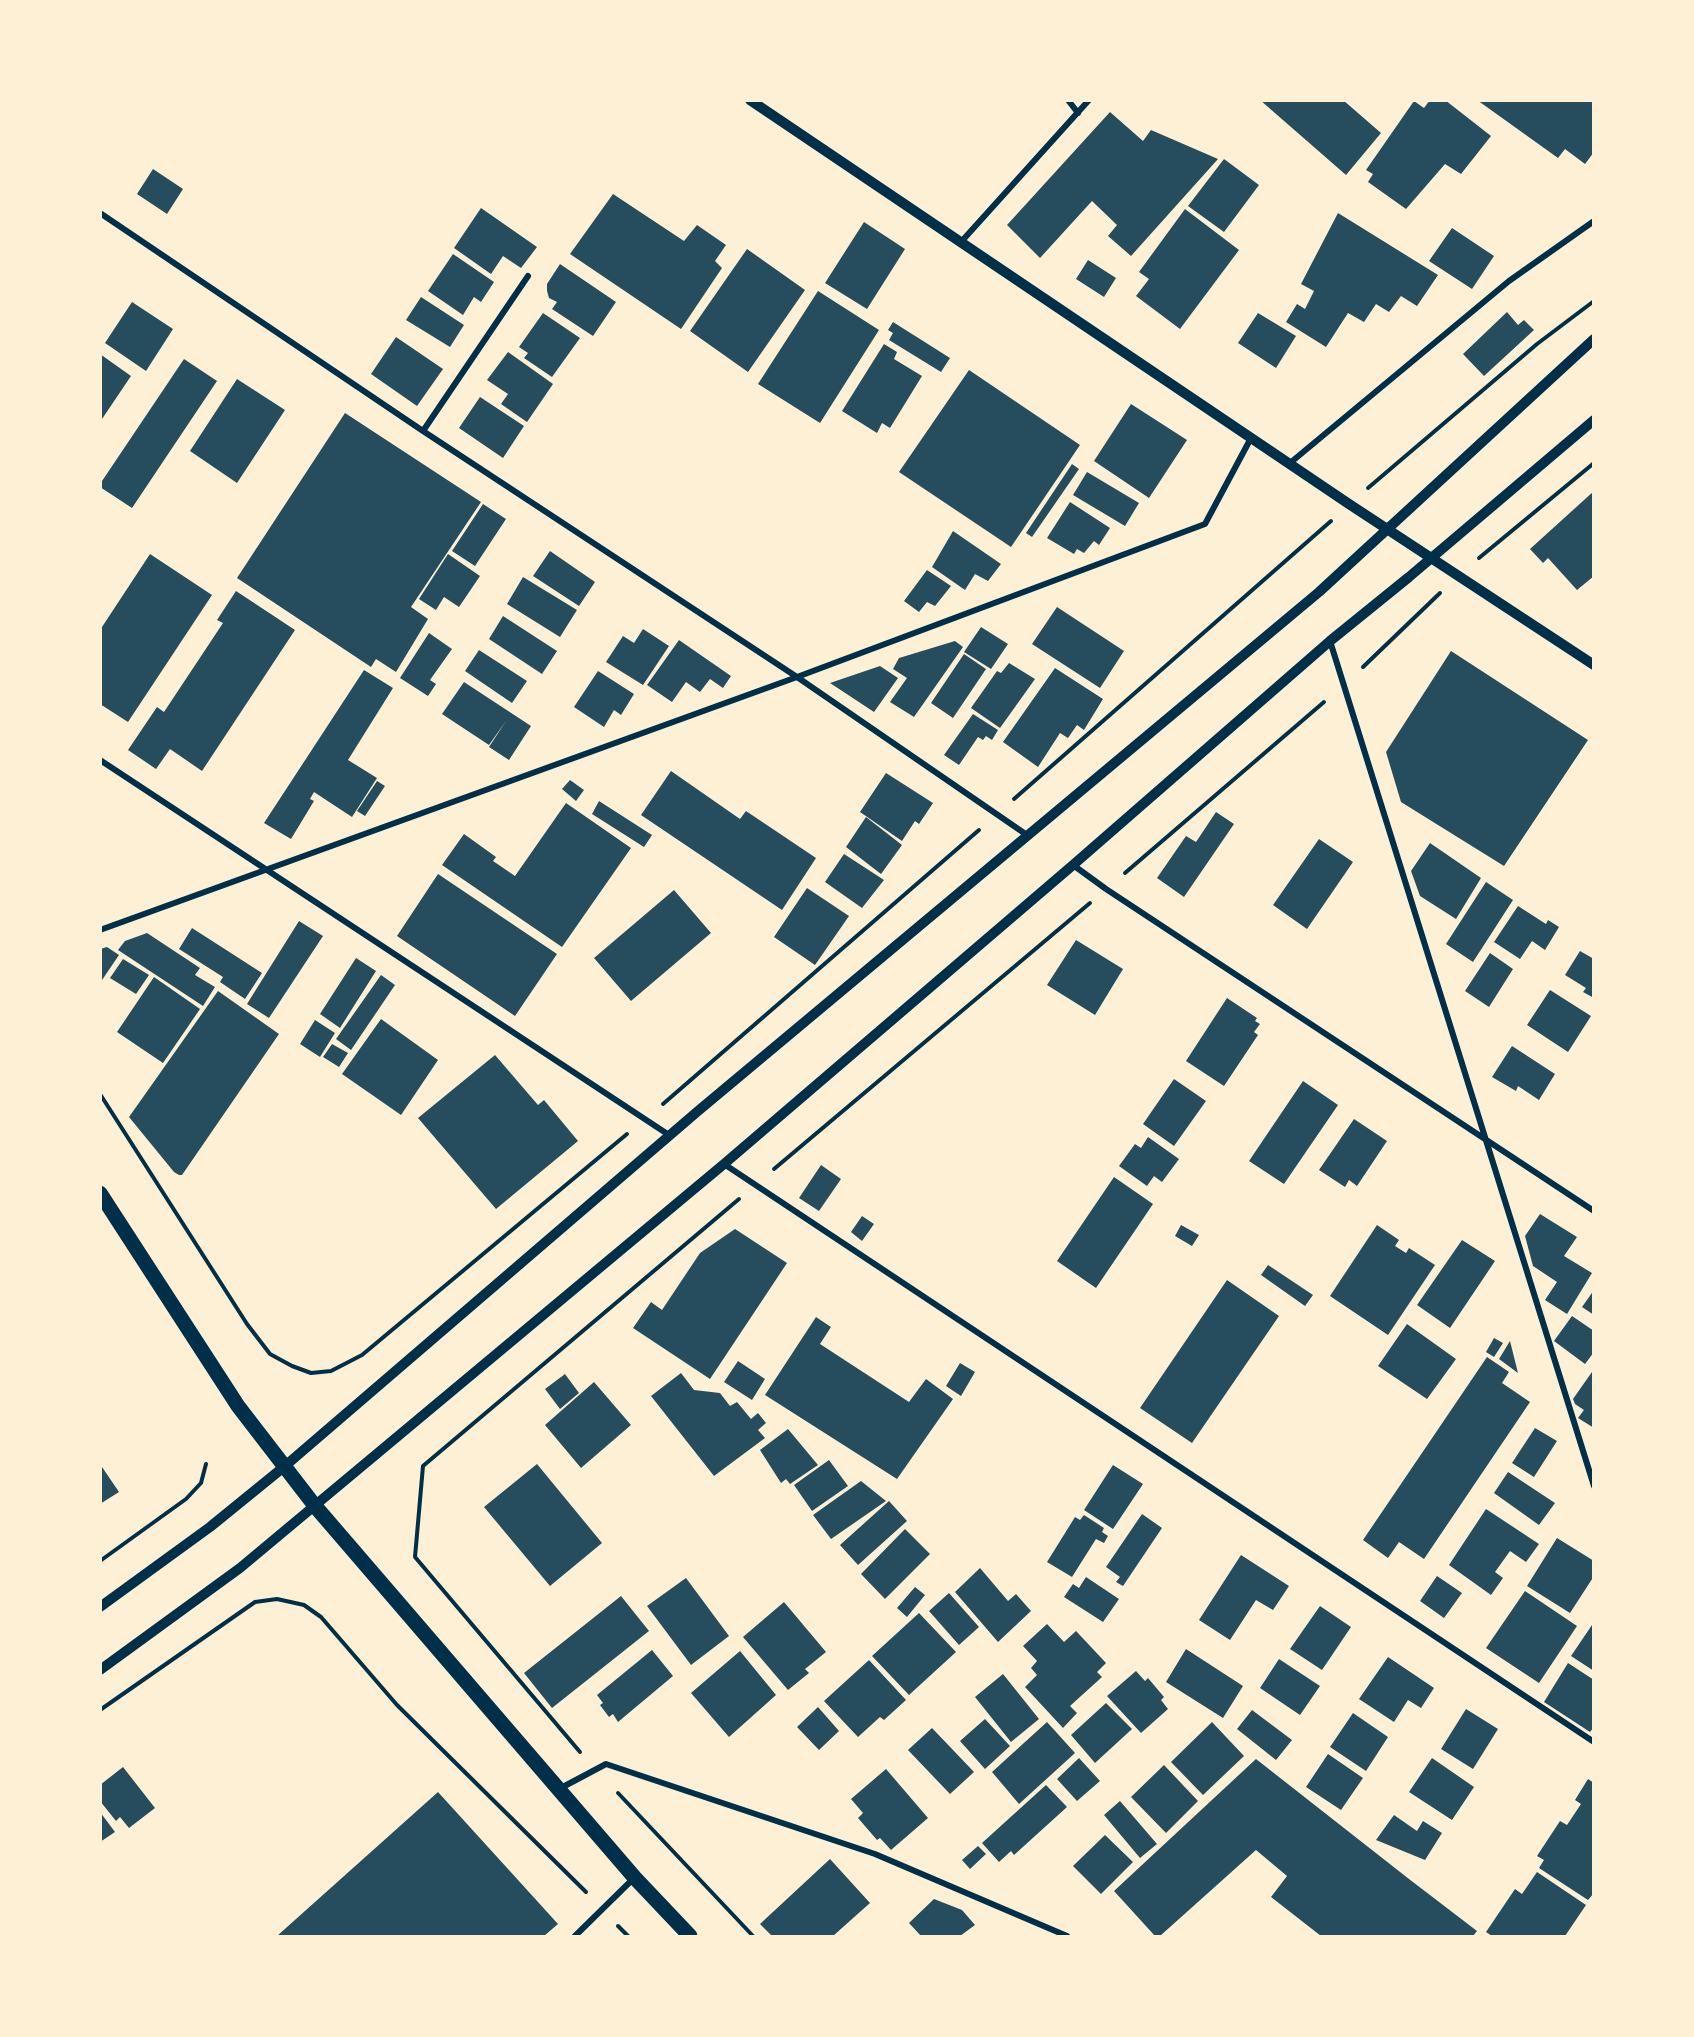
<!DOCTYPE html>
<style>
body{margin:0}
#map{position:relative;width:1694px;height:2037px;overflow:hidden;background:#fdf0d5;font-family:"IBM Plex Serif",serif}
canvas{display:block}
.frame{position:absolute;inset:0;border:102px solid #fdf0d5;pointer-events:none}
</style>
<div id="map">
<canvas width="1694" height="2037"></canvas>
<div class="frame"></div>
</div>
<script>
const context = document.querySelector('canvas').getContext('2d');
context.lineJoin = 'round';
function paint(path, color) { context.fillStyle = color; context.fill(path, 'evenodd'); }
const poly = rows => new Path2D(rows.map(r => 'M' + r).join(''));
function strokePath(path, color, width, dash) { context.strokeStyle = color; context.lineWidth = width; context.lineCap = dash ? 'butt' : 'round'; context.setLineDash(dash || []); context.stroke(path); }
paint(poly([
 [1260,100,1343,100,1381,133,1346,175],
 [1430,100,1445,100,1491,136,1461,174,1445,164,1406,209,1368,182,1373,174,1366,170,1414,101,1424,108],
 [1477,100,1594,100,1594,152,1585,164,1565,149,1558,158],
 [1110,112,1143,141,1151,130,1218,159,1131,256,1108,236,1117,225,1092,201,1040,258,1007,225],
 [1224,159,1259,185,1224,232,1188,206],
 [153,169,183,189,167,214,137,194],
 [613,194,684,241,697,225,726,245,715,261,722,268,681,329,570,254],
 [481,208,537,247,521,268,503,256,491,274,454,248],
 [1185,209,1239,250,1180,329,1136,296,1149,279,1139,272],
 [1338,213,1438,275,1417,306,1401,296,1389,312,1376,304,1364,322,1348,313,1326,347,1286,322,1297,304,1305,309,1314,291,1301,284],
 [864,222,905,249,867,309,825,283],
 [1452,228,1494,256,1472,289,1429,261],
 [747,249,805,290,748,372,690,331],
 [453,254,494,282,481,302,474,297,463,315,428,291],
 [1088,260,1116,278,1104,297,1076,279],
 [560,264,616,302,593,336,552,309,557,302,549,298,547,291,547,284],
 [818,291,879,330,820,423,758,384],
 [421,297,464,325,450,347,406,320],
 [132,302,173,329,146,371,105,343],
 [1507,312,1518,325,1524,320,1534,330,1484,376,1463,354],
 [543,313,580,338,552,377,524,358,528,353,519,347],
 [1258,313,1296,336,1276,368,1238,343],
 [893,322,950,358,941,372,889,340,893,333,888,330],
 [396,337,443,369,417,406,371,374],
 [884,344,897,352,894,359,922,376,890,428,882,423,877,433,842,411],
 [508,352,553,384,527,422,501,404,508,394,487,380],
 [100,354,131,376,100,422],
 [184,359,217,381,132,508,100,487,100,484],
 [969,370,1080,445,1011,547,899,472],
 [237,379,285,410,237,483,190,451],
 [480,397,524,426,503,458,459,428],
 [1131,404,1187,440,1149,498,1094,461],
 [345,413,481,502,411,607,428,619,396,672,376,659,371,667,237,578],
 [1072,464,1079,469,1032,537,1026,533],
 [1087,472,1139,503,1125,526,1073,495],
 [1594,491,1594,576,1577,590,1548,558,1543,563,1530,549],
 [1070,502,1110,528,1099,545,1094,541,1084,553,1077,549,1074,554,1047,538],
 [483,504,506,519,475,566,452,551],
 [953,531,1001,564,988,581,975,574,965,590,932,567],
 [550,551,595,582,579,606,533,576],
 [150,554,212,595,128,722,100,704,100,630],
 [448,554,480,576,459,607,444,597,436,610,419,599],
 [927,570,951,586,935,606,927,602,919,612,904,601],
 [523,577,577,610,560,637,507,604],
 [236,591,295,630,202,771,170,749,156,769,128,750,157,707,164,712,223,623,217,620],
 [1057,607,1124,651,1100,688,1032,644],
 [503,616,557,651,542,674,489,639],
 [981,627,1008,644,991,669,964,652],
 [643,629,669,646,643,685,606,662,623,636,634,643],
 [429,633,452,649,430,680,436,684,428,696,400,678],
 [679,640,731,676,723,688,710,679,700,692,686,682,672,702,647,685],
 [955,641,963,647,914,717,890,702,907,678,893,669,899,658],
 [479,650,527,681,512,703,465,671],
 [1451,651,1588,740,1504,866,1401,802,1386,752],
 [964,654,986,669,953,718,931,703],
 [1009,663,1035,679,1000,728,971,708,997,671,1001,673],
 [880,666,898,678,874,712,830,683],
 [1055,668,1103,699,1084,730,1077,725,1068,738,1060,733,1038,767,1003,742],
 [364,670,393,688,348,760,377,778,352,817,314,792,310,799,314,801,291,839,264,823],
 [598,671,634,694,621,715,614,710,604,727,574,707],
 [464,682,531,726,509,760,489,747,506,721,489,745,442,714],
 [973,714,998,730,992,740,986,736,983,740,978,737,959,765,944,755],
 [671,771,740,819,746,811,816,858,782,910,641,815],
 [886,773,933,803,919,824,915,821,902,841,860,812],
 [570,780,584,790,576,801,562,789],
 [377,781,385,786,365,816,357,811],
 [599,801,652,835,644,847,592,814],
 [566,803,631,848,562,947,442,865,464,834,496,857,493,861,515,876],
 [1216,812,1234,824,1184,897,1157,878,1186,836,1196,842],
 [866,817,902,845,881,874,846,847],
 [1319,839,1353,862,1307,929,1273,905],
 [1430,843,1481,878,1456,919,1420,896,1411,871],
 [844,854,884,880,862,908,825,882],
 [438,874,557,954,515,1016,397,936],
 [1486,882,1513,900,1473,962,1446,944],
 [807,888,849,916,815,965,774,937],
 [674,890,711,933,631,1001,594,958],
 [1518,906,1546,924,1548,920,1559,927,1545,950,1532,941,1520,959,1494,942],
 [299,921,323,936,269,1018,247,1004],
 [192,928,262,973,245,999,220,982,223,977,179,949],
 [147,933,200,968,195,975,215,987,203,1006,118,950,125,941],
 [1076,940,1123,969,1095,1015,1047,985],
 [107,947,119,955,100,983,100,949],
 [1580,951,1594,959,1594,998,1583,992,1586,988,1565,975],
 [1490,953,1513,969,1489,1007,1465,991],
 [356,958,376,971,340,1028,320,1014],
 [123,959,149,975,136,994,110,978],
 [381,975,395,985,351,1050,336,1039],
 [154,977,200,1009,163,1063,117,1032],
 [1550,990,1591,1016,1568,1052,1527,1025],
 [218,991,279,1034,182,1175,179,1175,174,1172,129,1117],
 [1227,998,1257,1018,1255,1021,1260,1024,1254,1032,1258,1035,1224,1086,1186,1061],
 [381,1019,438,1060,401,1115,342,1074],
 [315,1020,335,1033,320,1057,300,1044],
 [332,1044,348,1053,339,1067,323,1057],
 [1512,1046,1555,1074,1539,1100,1518,1086,1516,1091,1492,1077],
 [495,1055,538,1105,544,1100,578,1141,496,1209,418,1118],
 [1174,1079,1206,1101,1174,1146,1143,1124],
 [1303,1081,1338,1105,1284,1184,1249,1161],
 [1354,1119,1387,1141,1357,1186,1349,1180,1345,1187,1319,1170],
 [1148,1137,1179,1159,1162,1182,1154,1176,1147,1186,1119,1166,1135,1144,1141,1148],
 [821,1165,841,1179,819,1211,799,1198],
 [1114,1177,1153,1204,1096,1288,1057,1261],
 [1540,1214,1577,1237,1564,1256,1592,1273,1567,1314,1545,1300,1557,1282,1533,1266,1525,1236],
 [862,1216,874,1224,862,1241,851,1232],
 [1181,1225,1199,1235,1192,1246,1175,1236],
 [1377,1225,1399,1240,1395,1246,1406,1253,1409,1248,1435,1265,1388,1335,1330,1296],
 [735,1229,787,1263,710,1379,633,1328,651,1302,662,1310,700,1253],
 [1462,1240,1495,1261,1450,1328,1417,1305],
 [1268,1265,1313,1295,1305,1306,1261,1275],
 [1227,1280,1279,1316,1192,1443,1140,1408],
 [1594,1290,1594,1315,1582,1307],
 [1572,1316,1594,1331,1594,1352,1585,1364,1554,1341],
 [816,1317,831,1327,820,1344,909,1402,926,1379,953,1399,897,1479,765,1395],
 [1407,1324,1456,1359,1427,1399,1378,1366],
 [1494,1338,1503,1343,1494,1357,1486,1352],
 [1510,1341,1518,1373,1499,1359],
 [1487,1357,1509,1372,1502,1383,1530,1402,1424,1559,1399,1542,1388,1558,1363,1540],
 [738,1361,765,1379,752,1400,724,1382],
 [960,1363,975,1372,961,1396,946,1386],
 [1594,1369,1594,1428,1578,1418,1584,1410,1575,1404,1573,1399],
 [681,1373,694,1390,720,1393,730,1406,737,1402,751,1419,758,1413,766,1423,758,1430,765,1438,714,1476,651,1396],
 [565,1374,579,1393,560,1409,545,1389],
 [594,1382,631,1425,581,1468,545,1425],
 [1535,1428,1557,1441,1534,1477,1512,1463],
 [788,1429,818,1465,790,1484,786,1479,781,1483,760,1450],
 [829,1460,848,1486,812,1511,794,1485],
 [100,1464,119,1492,100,1504],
 [537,1464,602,1543,550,1586,484,1507],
 [1113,1465,1143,1484,1113,1529,1084,1510],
 [1508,1472,1555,1503,1539,1525,1494,1493],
 [861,1481,886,1501,831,1539,813,1515],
 [889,1501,907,1521,858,1565,840,1545],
 [1486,1509,1539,1544,1526,1562,1510,1551,1495,1572,1503,1578,1491,1595,1449,1565],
 [1142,1514,1162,1528,1123,1586,1116,1582,1120,1577,1106,1567],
 [1084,1515,1104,1528,1102,1532,1108,1536,1104,1543,1096,1539,1072,1577,1047,1562,1075,1517,1080,1520],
 [905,1529,930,1554,885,1599,861,1574],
 [1557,1538,1594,1561,1594,1576,1570,1613,1527,1586],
 [1241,1555,1289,1586,1273,1610,1256,1600,1230,1640,1199,1620],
 [980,1568,1008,1601,1016,1594,1031,1611,998,1642,955,1592],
 [1437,1576,1462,1593,1444,1618,1420,1601],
 [1086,1577,1119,1599,1103,1622,1064,1597,1073,1584,1079,1588],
 [686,1578,729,1636,691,1665,647,1606],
 [915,1587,925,1595,907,1617,897,1608],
 [1525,1591,1577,1626,1539,1683,1486,1648],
 [949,1593,979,1627,959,1645,929,1611],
 [621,1596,649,1631,552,1708,524,1673],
 [784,1602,826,1652,805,1669,809,1673,788,1690,743,1637],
 [1320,1606,1351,1627,1322,1670,1290,1649],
 [919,1613,956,1652,909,1695,872,1656],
 [1594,1622,1594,1671,1571,1656],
 [1047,1624,1064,1642,1076,1631,1106,1663,1097,1672,1102,1677,1070,1706,1077,1713,1063,1728,1025,1687,1037,1675,1031,1668,1037,1661,1023,1646],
 [1186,1649,1243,1686,1223,1718,1166,1682],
 [652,1650,673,1676,618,1722,613,1714,609,1717,600,1705,603,1703,597,1695],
 [740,1651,776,1695,729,1737,691,1693],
 [1388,1657,1434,1688,1421,1708,1408,1700,1394,1722,1359,1699],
 [1279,1659,1320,1686,1300,1715,1260,1688],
 [869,1660,906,1700,884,1720,880,1717,858,1737,824,1701],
 [1568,1663,1594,1680,1594,1727,1590,1732,1544,1702],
 [1136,1671,1145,1681,1148,1678,1164,1697,1161,1700,1168,1709,1141,1733,1107,1696],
 [1003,1674,1039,1719,1011,1742,975,1697],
 [1106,1703,1132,1729,1095,1763,1071,1735],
 [818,1707,839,1731,819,1750,797,1727],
 [1466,1709,1498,1729,1473,1769,1441,1749],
 [1252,1710,1292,1740,1276,1760,1237,1729],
 [1353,1713,1388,1737,1366,1771,1330,1747],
 [985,1719,1010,1746,985,1769,960,1741],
 [1047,1722,1075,1753,1019,1804,992,1772],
 [1212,1722,1244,1756,1203,1795,1171,1762],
 [932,1728,974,1772,950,1794,908,1750],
 [1328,1754,1363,1778,1341,1810,1306,1787],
 [1079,1758,1100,1781,1077,1801,1057,1779],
 [1432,1758,1474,1787,1452,1820,1409,1792],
 [1256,1759,1409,1879,1477,1931,1473,1936,1321,1936,1271,1897,1287,1876,1256,1850,1160,1936,1155,1936,1114,1891],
 [1164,1765,1198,1801,1166,1833,1131,1797],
 [123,1767,155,1808,129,1828,120,1817,116,1821,100,1801,100,1785],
 [886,1769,928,1818,891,1850,880,1838,877,1840,858,1818,863,1813,851,1799],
 [1588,1779,1594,1783,1594,1893,1588,1900,1539,1868,1544,1860,1537,1856,1560,1821,1567,1825,1581,1804,1575,1800],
 [1046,1785,1067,1807,1014,1855,1011,1851,999,1862,982,1843],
 [438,1792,558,1924,544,1936,277,1936],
 [1120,1801,1157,1844,1140,1858,1104,1815],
 [100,1812,115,1832,100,1842],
 [1394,1815,1417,1831,1423,1821,1442,1833,1425,1860,1376,1840],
 [1105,1835,1133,1862,1101,1894,1073,1866],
 [978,1846,986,1854,970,1869,962,1860],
 [830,1859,870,1903,833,1936,772,1936,760,1924],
 [1537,1872,1586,1905,1565,1936,1492,1936,1486,1932,1515,1889,1522,1894],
 [934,1899,962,1910,975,1925,960,1936,921,1936,909,1923]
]), '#264d5e');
strokePath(poly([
 [1368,488,1537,344,1594,301],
 [1479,558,1594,463],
 [1363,667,1440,593],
 [1014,799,1331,521],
 [1125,873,1324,702],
 [100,1094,247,1324,270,1354,292,1366,311,1373,331,1371,362,1355,627,1134],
 [663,1104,979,830],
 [774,1169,1090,903],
 [100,1561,186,1499,201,1483,206,1464],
 [100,1710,255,1602,277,1599,304,1605,321,1617,397,1705,586,1892],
 [580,1752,415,1557,423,1466,739,1199],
 [618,1793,753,1936],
 [618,1926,628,1936]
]), '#003049', 4);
strokePath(poly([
 [1068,100,1078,113],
 [100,213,423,431,797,677,1027,835],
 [961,242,1089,100],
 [423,431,528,276],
 [1290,463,1509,281,1594,221],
 [1330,641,1594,1486],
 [100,760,669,1135],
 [1073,865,1106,889,1594,1211],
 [100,930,797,677,1205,524,1251,438],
 [724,1164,1594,1742],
 [559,1789,606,1764,875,1854,1067,1936],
 [575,1936,634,1878]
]), '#003049', 6);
strokePath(poly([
 [750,100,1349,504,1594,665],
 [100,1607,210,1527,285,1466,698,1111,1319,592,1594,339],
 [100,1670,240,1568,724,1164,1073,865,1330,641,1409,577,1594,420]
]), '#003049', 10);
strokePath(poly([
 [100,1193,238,1406,315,1506,635,1878,690,1936]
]), '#003049', 15);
</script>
